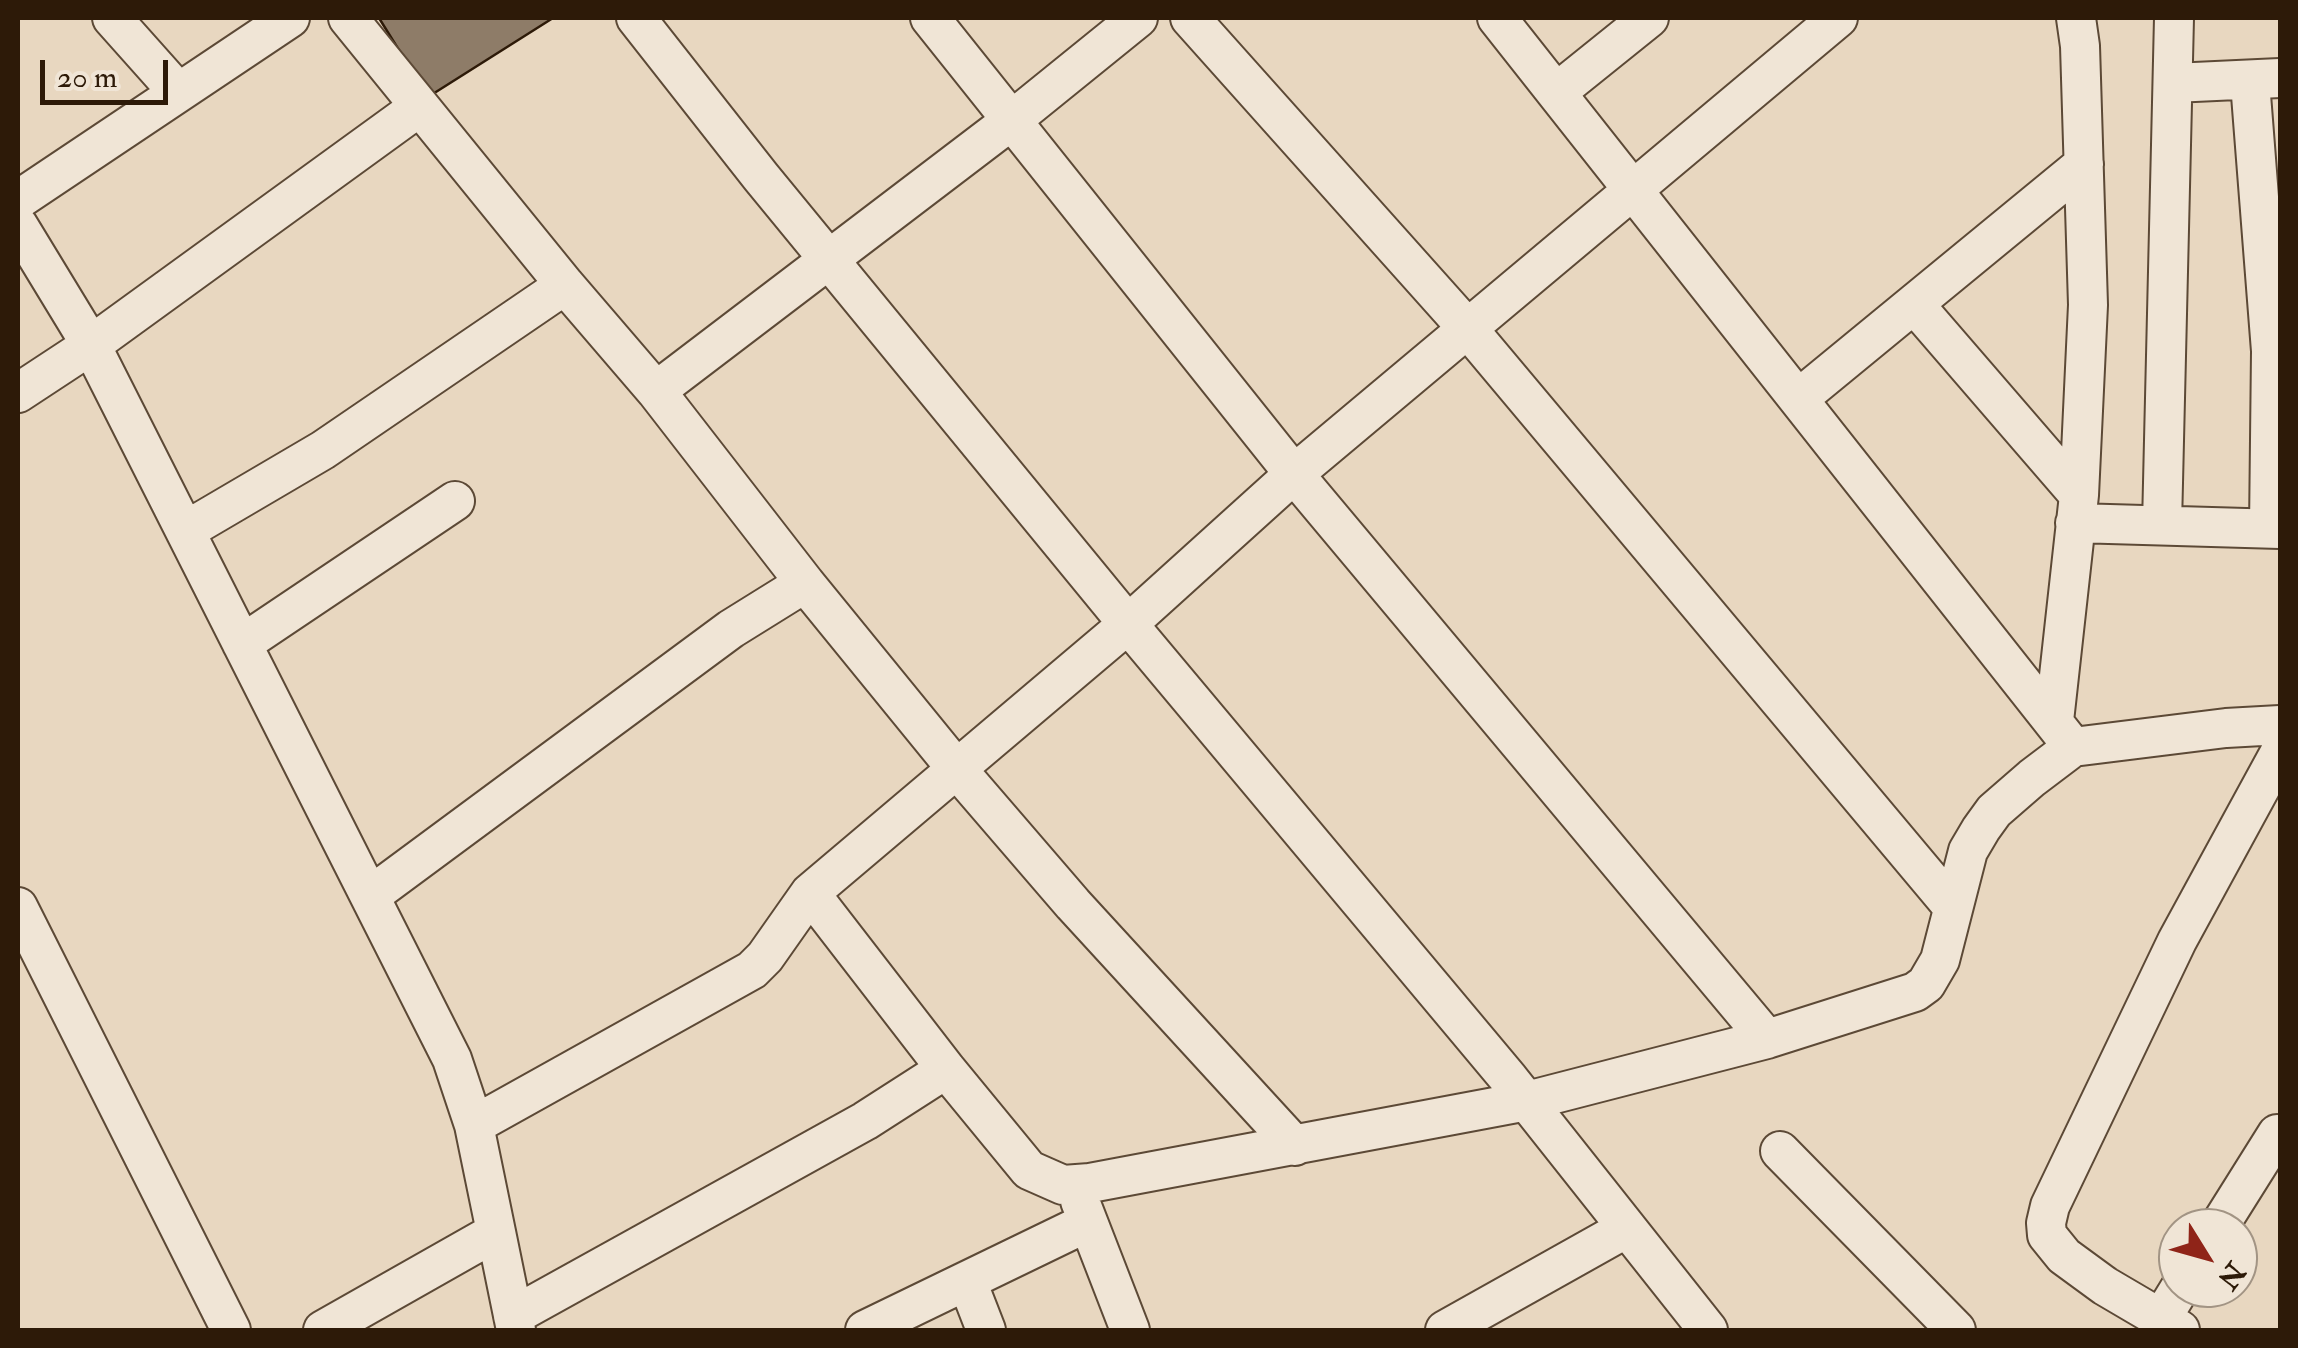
<!DOCTYPE html>
<style>
body{margin:0}
#map{position:relative;width:2298px;height:1348px;overflow:hidden;background:#e8d7c0;font-family:"IM FELL Double Pica",serif}
canvas{display:block}
.frame{position:absolute;inset:0;border:20px solid #2d1a08;pointer-events:none}
.north{position:absolute;left:2158px;top:1208px;width:100px;height:100px;box-sizing:border-box;background:#f0e5d6;border:2px solid #a29484;border-radius:50%;rotate:127deg;font-size:28px;font-weight:700;line-height:40px;text-align:center;color:#2d1a08}
.north::after{content:'';display:block;margin:auto;width:35px;height:45px;background:#8f2418;clip-path:polygon(50% 0,100% 100%,50% 72%,0 100%)}
.scale{position:absolute;left:40px;top:60px;width:128px;height:45px;box-sizing:border-box;border:5px solid #2d1a08;border-top:0;padding-left:12px;font-size:30px;line-height:35px;white-space:nowrap;color:#2d1a08;-webkit-text-stroke:8px #f0e5d6;paint-order:stroke}
</style>
<div id="map">
<canvas width="2298" height="1348"></canvas>
<div class="frame"></div>
<div class="north">N</div>
<div class="scale">20 m</div>
</div>
<script>
const context = document.querySelector('canvas').getContext('2d');
context.lineJoin = 'round';
function paint(path, color) { context.fillStyle = color; context.fill(path, 'evenodd'); }
const poly = rows => new Path2D(rows.map(r => 'M' + r).join(''));
function strokePath(path, color, width, dash) { context.strokeStyle = color; context.lineWidth = width; context.lineCap = dash ? 'butt' : 'round'; context.setLineDash(dash || []); context.stroke(path); }
const building = poly([
 [379,18,553,18,428,97,379,18]
]);
paint(building, '#8e7c68');
strokePath(building, '#2d1a08', 2.5);
const minor = poly([
 [112,18,178,92],
 [348,18,565,285,656,391,805,583,731,629,370,896],
 [636,18,761,177,1128,624,1509,1079,1708,1330],
 [930,18,1294,474,1767,1039],
 [1190,18,1468,329,1952,906],
 [1497,18,2073,747],
 [2250,82,2271,351,2269,528],
 [2173,83,2280,78],
 [1557,92,1649,18],
 [18,200,290,18],
 [18,225,91,345,419,107],
 [1914,304,2079,495],
 [656,391,1012,120,1138,18],
 [18,393,91,345,452,1059,474,1125,496,1232],
 [1798,399,2084,164],
 [2075,523,2280,529],
 [2162,525,2174,18],
 [185,531,323,450,565,285],
 [805,583,955,767,1073,904,1295,1146],
 [242,644,455,501],
 [2054,721,2079,495,2088,305,2080,46,2076,18],
 [810,893,946,1069,1029,1170,1063,1185,1090,1183,1527,1101,1767,1039,1915,992,1926,984,1940,960,1968,851,1981,829,1994,811,2032,778,2073,747,2226,728,2280,725],
 [18,907,231,1330],
 [474,1125,752,970,765,957,810,893,1128,624,1294,474,1838,18],
 [1780,1151,1956,1330],
 [1080,1201,1130,1330],
 [2218,1228,2277,1134],
 [967,1281,986,1330],
 [513,1316,865,1121,946,1069],
 [2161,1319,2180,1288],
 [323,1330,496,1232,516,1330],
 [865,1330,1088,1222],
 [1445,1330,1627,1228],
 [2180,1330,2105,1286,2064,1256,2047,1235,2046,1223,2050,1206,2177,941,2280,752]
]);
strokePath(minor, '#5c4936', 42);
strokePath(minor, '#f0e5d6', 38);
</script>
